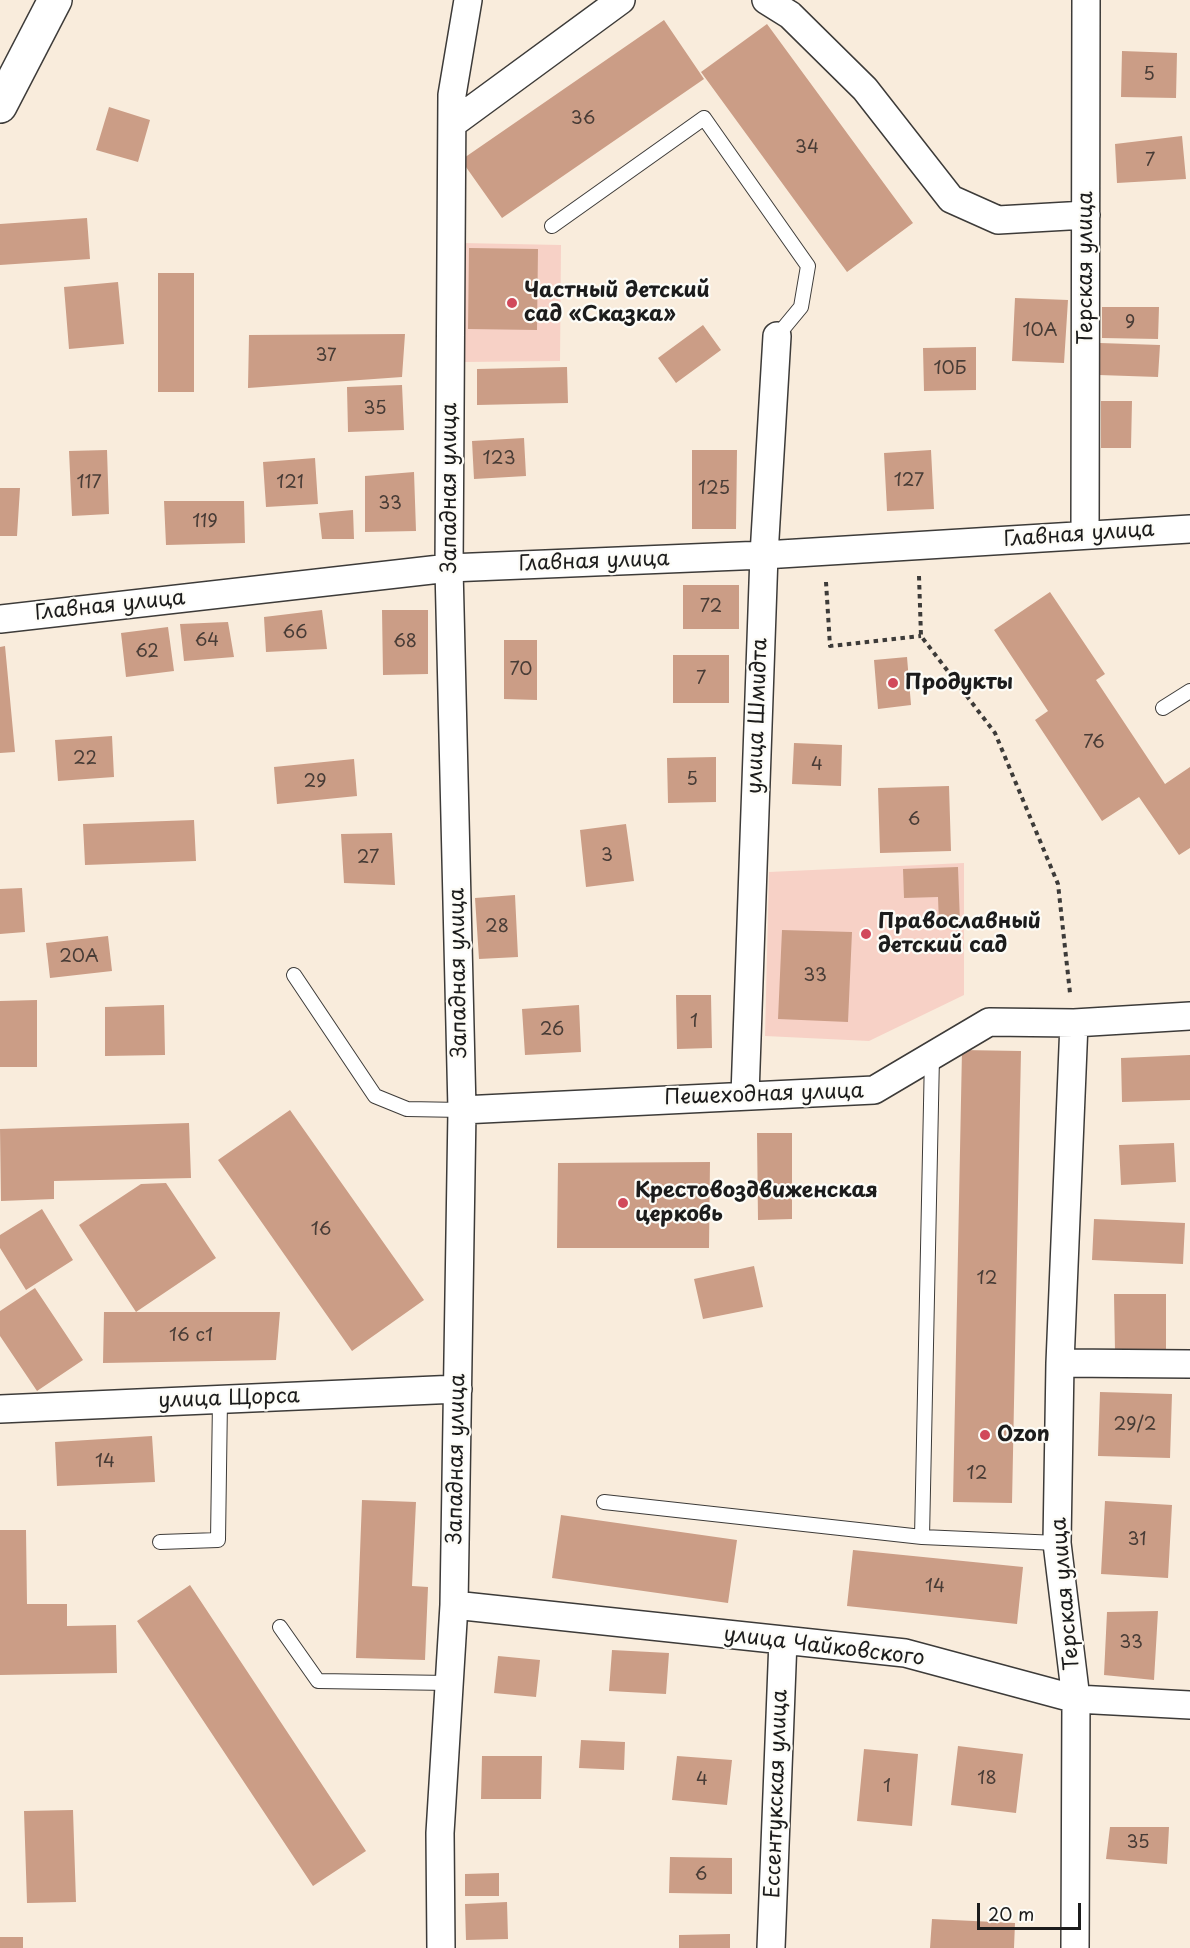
<!DOCTYPE html>
<meta charset="utf-8">
<style>
body{margin:0}
#map{position:relative;width:1190px;height:1948px;overflow:hidden;background:#f9ecdc;font-family:"Playpen Sans",sans-serif}
canvas{display:block}
.scale{position:absolute;left:977px;top:1903px;width:104px;height:27px;box-sizing:border-box;border:3px solid #1c1c1c;border-top:0;padding-left:8px;font-size:18px;line-height:21px;white-space:nowrap;color:#1c1c1c;-webkit-text-stroke:4px #fdfcf7;paint-order:stroke}
</style>
<div id="map">
<canvas width="1190" height="1948"></canvas>
<div class="scale">20 m</div>
</div>
<script>
const context = document.querySelector('canvas').getContext('2d');
context.lineJoin = 'round';
function paint(path, color) { context.fillStyle = color; context.fill(path, 'evenodd'); }
const poly = rows => new Path2D(rows.map(r => 'M' + r).join(''));
function strokePath(path, color, width, dash) { context.strokeStyle = color; context.lineWidth = width; context.lineCap = dash ? 'butt' : 'round'; context.setLineDash(dash || []); context.stroke(path); }
function drawText(font, color, halo, rows, align = 'center') {
  context.font = font + ' "Playpen Sans",sans-serif'; context.lineWidth = 4.5; context.setLineDash([]); context.textBaseline = 'middle'; context.strokeStyle = halo; context.fillStyle = color; for (const [text, x, y, turn = 0] of rows) {
    context.save(); context.translate(x, y); context.rotate((+turn || 0) * Math.PI / 180); context.textAlign = isNaN(turn) ? turn : align; if (halo) context.strokeText(text, 0, 0); context.fillText(text, 0, 0); context.restore();
  }
}
paint(poly([
 [462,243,561,245,560,361,464,362],
 [964,863,964,995,869,1041,765,1036,769,872]
]), '#f7d1c6');
paint(poly([
 [664,20,704,79,502,218,461,160],
 [767,24,913,223,847,272,701,72],
 [1122,51,1177,53,1176,98,1121,97],
 [109,107,150,120,138,162,96,150],
 [1182,136,1186,179,1117,183,1115,144],
 [87,218,90,259,0,265,0,224],
 [469,248,538,249,537,330,468,329],
 [158,273,194,273,194,392,158,392],
 [118,282,124,344,69,349,64,287],
 [1015,298,1068,300,1064,363,1012,361],
 [1102,307,1159,307,1158,339,1102,338],
 [703,325,721,350,676,383,658,358],
 [405,334,402,377,248,388,249,335],
 [1100,343,1160,345,1158,377,1099,375],
 [976,347,976,390,924,391,923,348],
 [567,367,568,403,477,405,477,369],
 [402,385,404,430,348,432,347,387],
 [1101,401,1132,401,1131,448,1101,448],
 [524,438,526,476,474,479,472,441],
 [107,450,109,514,72,516,69,451],
 [692,450,737,450,736,529,692,529],
 [931,450,934,509,887,511,884,453],
 [315,458,318,504,266,507,263,462],
 [414,472,416,531,365,532,365,476],
 [0,488,20,488,17,536,0,536],
 [164,501,244,501,245,543,166,545],
 [353,510,354,539,322,539,319,513],
 [683,585,739,585,739,629,683,629],
 [1050,592,1105,674,1096,680,1165,784,1190,767,1190,848,1179,855,1139,797,1102,821,1035,720,1048,711,994,630],
 [322,610,327,649,266,652,264,617],
 [382,610,428,610,428,674,383,675],
 [228,622,234,657,184,661,180,624],
 [168,627,174,671,126,677,121,633],
 [504,640,537,640,537,700,504,699],
 [5,646,15,752,0,753,0,647],
 [673,655,729,655,729,703,673,703],
 [907,657,911,705,878,709,874,660],
 [112,736,114,777,58,781,55,740],
 [794,743,842,745,841,786,792,784],
 [716,757,716,802,668,803,667,758],
 [354,759,357,796,277,804,274,767],
 [949,786,951,851,880,853,878,788],
 [194,820,196,861,85,865,83,824],
 [626,824,634,881,586,887,580,830],
 [392,833,395,885,344,883,341,834],
 [958,867,960,923,939,924,938,897,904,898,903,869],
 [22,888,25,932,0,934,0,889],
 [515,895,518,957,479,959,475,898],
 [782,930,852,932,848,1022,778,1019],
 [108,936,112,971,50,978,46,943],
 [676,995,711,995,712,1048,677,1049],
 [37,1000,37,1067,0,1067,0,1001],
 [164,1005,165,1055,105,1056,105,1007],
 [579,1005,581,1052,525,1055,522,1009],
 [962,1050,1021,1051,1012,1503,953,1502],
 [1190,1055,1190,1100,1122,1102,1121,1058],
 [290,1110,424,1300,352,1351,218,1160],
 [189,1123,191,1178,54,1181,54,1199,1,1201,0,1129],
 [757,1133,792,1133,792,1219,758,1220],
 [1174,1143,1176,1182,1121,1185,1119,1145],
 [710,1162,709,1248,557,1248,558,1163],
 [166,1183,216,1258,136,1312,79,1225,141,1184],
 [42,1209,73,1260,26,1290,0,1248,0,1235],
 [1094,1219,1185,1223,1183,1264,1092,1260],
 [754,1266,763,1307,703,1319,694,1279],
 [35,1288,83,1360,37,1391,0,1336,0,1311],
 [1114,1294,1166,1294,1166,1351,1115,1351],
 [104,1312,280,1312,276,1360,103,1363],
 [1100,1392,1172,1394,1170,1458,1098,1456],
 [152,1436,155,1482,57,1486,55,1442],
 [362,1500,416,1502,412,1586,428,1587,425,1660,356,1658],
 [1105,1501,1172,1505,1168,1578,1101,1574],
 [561,1515,737,1540,728,1603,552,1578],
 [0,1530,26,1530,27,1604,67,1604,67,1626,116,1625,117,1673,0,1675],
 [853,1550,1023,1567,1017,1624,847,1606],
 [190,1585,366,1851,313,1886,137,1621],
 [1158,1611,1154,1680,1104,1675,1107,1612],
 [612,1650,669,1653,666,1694,609,1691],
 [498,1656,540,1660,536,1697,494,1693],
 [581,1740,625,1742,624,1770,579,1768],
 [958,1746,1023,1754,1016,1813,951,1805],
 [864,1749,918,1754,912,1826,857,1821],
 [482,1756,542,1756,541,1799,481,1799],
 [677,1756,732,1760,727,1805,672,1800],
 [73,1810,76,1902,27,1903,24,1811],
 [1110,1827,1169,1827,1167,1864,1106,1859],
 [670,1857,732,1858,732,1894,669,1893],
 [499,1873,499,1896,465,1896,465,1874],
 [507,1902,508,1939,466,1940,465,1904],
 [932,1919,1015,1923,1014,1948,930,1948],
 [730,1934,730,1948,679,1948,679,1935],
 [0,1937,23,1937,23,1948,0,1948]
]), '#cb9d86');
const service = poly([
 [552,226,704,118,808,266,801,307,777,336],
 [1163,708,1190,691],
 [294,975,375,1096,407,1109,462,1110],
 [604,1502,922,1537,1057,1543],
 [922,1537,932,1056],
 [160,1542,218,1540,220,1400],
 [280,1627,318,1681,449,1683]
]);
const minor = poly([
 [766,0,790,15,865,89,951,199,998,220,1086,215],
 [452,124,621,0],
 [1085,535,1086,0],
 [0,619,449,568,764,555,1190,529],
 [1074,1023,1060,1363,1057,1543,1076,1699,1075,1948],
 [745,1095,764,555,777,336],
 [462,1110,874,1090,989,1022,1074,1023,1190,1016],
 [1060,1363,1190,1364],
 [0,1409,458,1389],
 [454,1605,905,1653,1076,1699,1190,1705],
 [441,1948,440,1833,454,1605,462,1110,449,568,452,95,468,0],
 [771,1948,783,1640]
]);
const secondary = poly([
 [0,106,55,0]
]);
strokePath(service, '#3d3b39', 16);
strokePath(minor, '#3d3b39', 30);
strokePath(secondary, '#3d3b39', 36);
strokePath(poly([
 [919,576,921,636,995,733,1058,884,1070,993],
 [826,582,830,646,921,636]
]), '#3d3b39', 4, [4.5, 4.5]);
strokePath(service, '#fff', 14);
strokePath(minor, '#fff', 27);
strokePath(secondary, '#fff', 33);
for (const [x, y, r, color] of [
 [512,303,6,"#d1495b"],
 [893,683,6,"#d1495b"],
 [866,934,6,"#d1495b"],
 [623,1203,6,"#d1495b"],
 [985,1435,6,"#d1495b"]
]) { const dot = new Path2D(); dot.arc(x, y, r, 0, 2 * Math.PI); context.fillStyle = color; context.fill(dot); strokePath(dot, '#fdfcf7', 2); }
drawText('18px', '#483c36', null, [
 ["5",1149,75],
 ["36",583,119],
 ["34",807,148],
 ["7",1150,161],
 ["9",1130,323],
 ["10А",1040,331],
 ["37",326,356],
 ["10Б",950,369],
 ["35",375,409],
 ["123",499,459],
 ["127",909,481],
 ["117",89,483],
 ["121",290,483],
 ["125",714,489],
 ["33",390,504],
 ["119",205,522],
 ["72",711,607],
 ["66",295,633],
 ["64",207,641],
 ["68",405,642],
 ["62",147,652],
 ["70",521,670],
 ["7",701,679],
 ["76",1094,743],
 ["22",85,759],
 ["4",817,765],
 ["5",692,780],
 ["29",315,782],
 ["6",914,820],
 ["3",607,856],
 ["27",368,858],
 ["28",497,927],
 ["20А",79,957],
 ["33",815,976],
 ["1",694,1022],
 ["26",552,1030],
 ["16",321,1230],
 ["12",987,1279],
 ["16 с1",191,1336],
 ["29/2",1135,1425],
 ["14",105,1462],
 ["12",977,1474],
 ["31",1137,1540],
 ["14",935,1587],
 ["33",1131,1643],
 ["18",987,1779],
 ["4",702,1780],
 ["1",887,1787],
 ["35",1138,1843],
 ["6",701,1875]
]);
drawText('21px', '#1c1c1c', '#fdfcf7', [
 ["Терская улица",1086,268,-90],
 ["Западная улица",450,488,-90],
 ["Главная улица",1079,535,-4],
 ["Главная улица",594,562,-2],
 ["Главная улица",110,606,-6],
 ["улица Шмидта",758,716,-88],
 ["Западная улица",459,973,-91],
 ["Пешеходная улица",764,1095,-2],
 ["улица Щорса",229,1399,-2],
 ["Западная улица",457,1459,-89],
 ["Терская улица",1066,1594,-95],
 ["улица Чайковского",824,1647,7],
 ["Ессентукская улица",777,1794,-88]
]);
drawText('bold 21px', '#1c1c1c', '#fdfcf7', [
 ["Частный детский",524,291],
 ["сад «Сказка»",524,315],
 ["Продукты",905,683],
 ["Православный",878,922],
 ["детский сад",878,946],
 ["Крестовоздвиженская",635,1191],
 ["церковь",635,1215],
 ["Ozon",997,1435]
], 'left');
</script>
